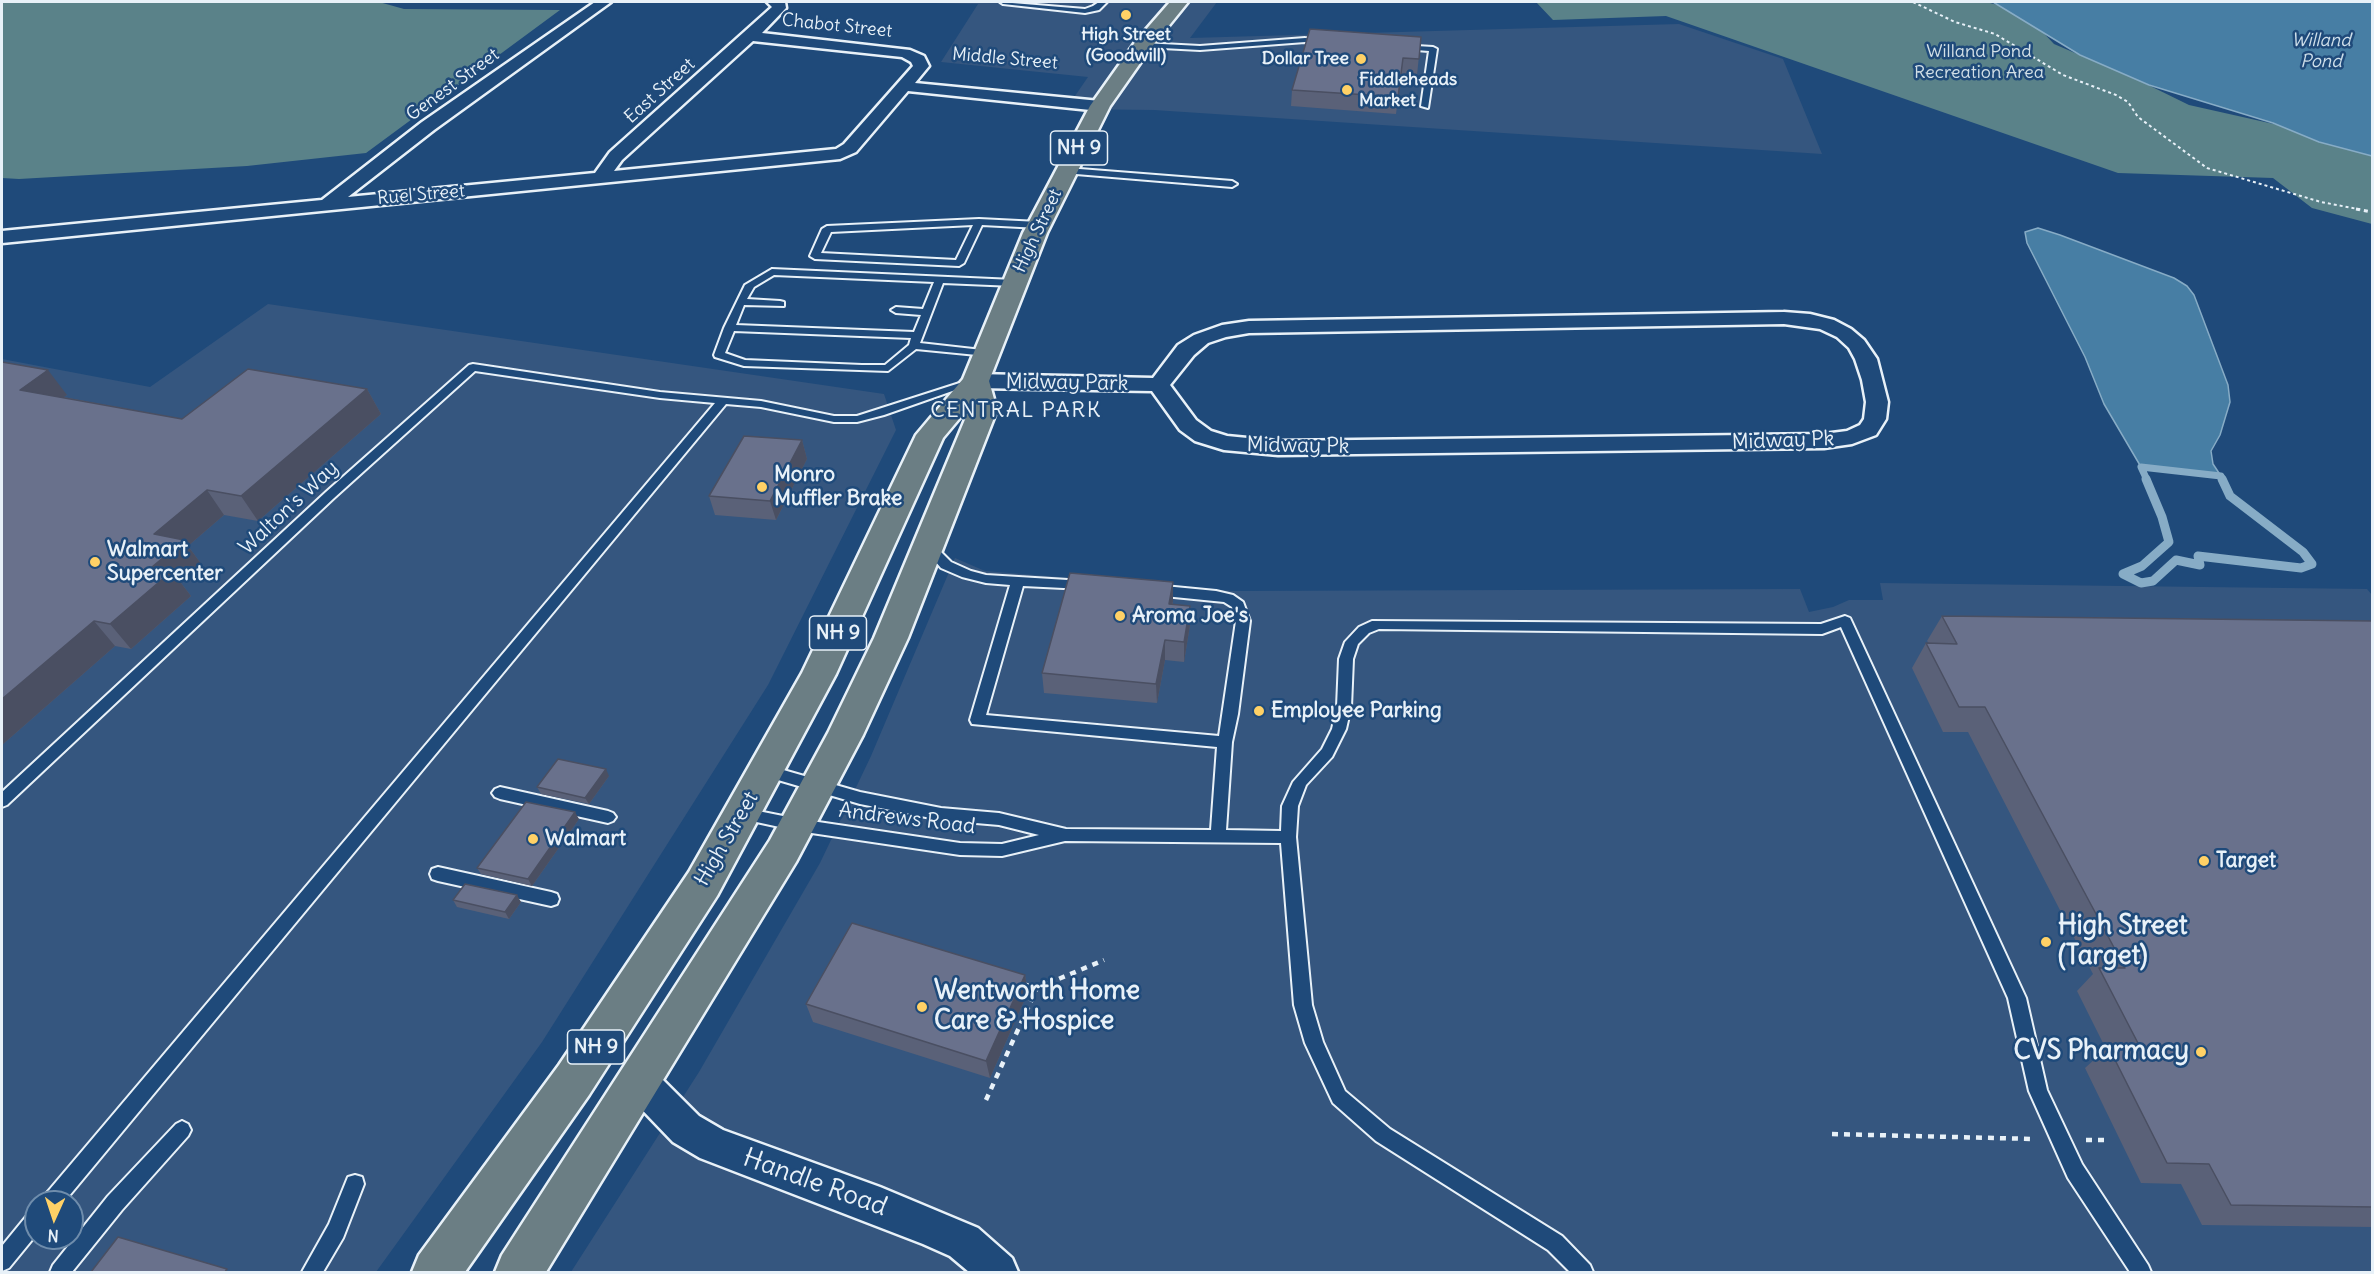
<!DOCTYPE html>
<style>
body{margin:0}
#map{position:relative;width:2374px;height:1274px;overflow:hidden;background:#1f4a7a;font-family:Delius,sans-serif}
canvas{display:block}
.frame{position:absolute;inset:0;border:3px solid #e8f1f8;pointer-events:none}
.north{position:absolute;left:24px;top:1190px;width:60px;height:60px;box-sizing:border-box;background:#1f4a7a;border:2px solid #6f8dac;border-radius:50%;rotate:183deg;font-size:16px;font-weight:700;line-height:24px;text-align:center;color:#e8f1f8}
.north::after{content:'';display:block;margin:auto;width:21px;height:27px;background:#ffd166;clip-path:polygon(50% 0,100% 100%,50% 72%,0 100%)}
</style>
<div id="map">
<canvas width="2374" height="1274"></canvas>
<div class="frame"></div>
<div class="north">N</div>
</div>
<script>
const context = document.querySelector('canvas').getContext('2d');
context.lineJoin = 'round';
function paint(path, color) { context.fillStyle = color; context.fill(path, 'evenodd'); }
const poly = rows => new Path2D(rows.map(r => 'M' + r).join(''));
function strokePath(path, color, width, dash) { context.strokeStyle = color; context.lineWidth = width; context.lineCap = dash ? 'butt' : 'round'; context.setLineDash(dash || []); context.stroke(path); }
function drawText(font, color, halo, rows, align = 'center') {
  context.font = font + ' Delius,sans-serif'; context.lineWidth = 5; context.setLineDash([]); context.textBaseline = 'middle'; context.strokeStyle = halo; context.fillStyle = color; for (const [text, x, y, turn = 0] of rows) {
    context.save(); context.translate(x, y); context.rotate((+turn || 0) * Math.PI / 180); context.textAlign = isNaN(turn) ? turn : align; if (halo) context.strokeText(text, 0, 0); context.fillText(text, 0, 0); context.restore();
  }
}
paint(poly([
 [886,2,1217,2,1190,38,1679,24,1783,59,1822,154,1154,110,1066,109,1088,77,941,62,978,4],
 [268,304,884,394,896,430,768,685,542,1042,376,1272,2,1272,2,359,150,387],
 [36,1202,72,1202,72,1238,36,1238],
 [955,558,985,571,1233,591,1800,589,1809,612,1833,607,1849,600,1883,600,1880,583,2367,589,2372,595,2372,1272,571,1272,699,1072,820,863,871,756]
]), '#35567f');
paint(poly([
 [2,2,379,2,404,9,560,10,366,153,247,166,19,179,2,178],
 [1536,2,1986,2,1998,5,2036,25,2054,44,2136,79,2189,105,2296,129,2372,144,2372,224,2312,208,2273,178,2118,173,1666,16,1553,20]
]), '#5a8289');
const water = poly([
 [1993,2,2372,2,2372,156,2319,142,2273,123,2149,85,2080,55,1993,2],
 [2038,228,2060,235,2174,278,2187,286,2194,295,2228,385,2230,402,2220,435,2211,451,2213,464,2221,476,2141,467,2104,404,2085,357,2027,243,2025,232,2038,228]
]);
paint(water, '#477ea4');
strokePath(water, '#87acc6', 1.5);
strokePath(poly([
 [2147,480,2141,467,2221,476,2223,480]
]), '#87acc6', 7);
strokePath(poly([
 [2146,479,2162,517,2169,542,2142,566,2123,574,2141,583,2153,581,2176,560,2200,565,2198,556,2301,568,2312,564,2303,552,2230,496,2222,479]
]), '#87acc6', 9);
const lane = poly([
 [1000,2,1085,9,1093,6,1099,2,1107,2,1099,10,1085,13,1003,4,1000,2],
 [1305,38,1324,39,1328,41,1324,43,1305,42,1200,50,1143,47,1139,45,1143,43,1200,46,1305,38],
 [1400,45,1433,47,1437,49,1428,108,1421,106,1429,51,1403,49,1400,49,1400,45],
 [1067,168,1232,181,1237,184,1232,187,1064,173,1064,169,1067,168],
 [979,219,1039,222,1044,225,1039,228,982,225,964,263,959,266,815,259,810,256,822,229,827,226,979,219],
 [973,225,956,260,821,253,831,232,973,225],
 [772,269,1014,280,1019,283,1014,286,943,283,920,343,991,351,991,355,987,356,916,349,888,371,744,366,715,357,714,355,724,328,745,285,772,269],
 [774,275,934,282,923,309,896,307,891,310,896,313,921,315,914,332,736,325,744,305,784,306,784,302,780,301,747,299,754,287,774,275],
 [734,331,911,338,909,345,885,365,862,365,745,360,725,353,734,331],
 [473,364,660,392,761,401,834,416,857,416,969,380,973,379,978,382,884,415,857,422,834,422,761,407,726,404,64,1202,42,1202,45,1195,715,403,660,398,475,371,334,498,7,805,2,807,2,792,326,492,469,365,473,364],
 [929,543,933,544,951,562,971,571,986,575,1084,581,1090,585,1084,589,1023,586,986,715,1219,736,1236,621,1232,607,1224,602,1154,595,1147,590,1154,585,1216,591,1233,595,1243,602,1250,621,1238,714,1232,742,1226,830,1281,831,1282,806,1293,782,1322,749,1332,729,1337,707,1339,659,1345,642,1359,627,1372,621,1821,624,1845,616,1850,618,2026,998,2047,1090,2082,1164,2148,1265,2151,1272,2130,1272,2068,1178,2029,1091,2008,998,1841,627,1822,634,1379,629,1369,633,1358,644,1353,659,1351,707,1346,729,1332,757,1306,785,1298,806,1296,837,1312,1005,1323,1042,1345,1091,1390,1129,1562,1236,1590,1265,1593,1272,1570,1272,1548,1250,1376,1141,1333,1103,1305,1043,1294,1005,1281,843,1065,841,1002,856,960,855,798,831,738,818,735,814,738,810,743,808,798,819,960,843,1002,844,1039,835,999,825,941,820,860,804,761,775,759,771,761,767,766,765,860,792,941,808,999,813,1066,829,1211,830,1217,747,972,724,970,720,1010,585,986,583,962,577,941,568,923,547,929,543],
 [500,787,608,811,613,813,616,817,613,821,608,823,500,799,495,797,492,793,495,789,500,787],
 [438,867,551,892,557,894,559,899,557,904,551,906,438,881,432,879,430,874,432,869,438,867],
 [182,1121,188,1124,191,1130,188,1136,122,1210,72,1272,50,1272,53,1265,108,1196,176,1124,182,1121],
 [355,1175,362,1177,364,1184,343,1238,323,1272,302,1272,329,1224,348,1177,355,1175],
 [36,1210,36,1235,9,1268,2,1271,2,1246,29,1213,36,1210]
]);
const street = poly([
 [595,2,611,2,434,130,348,197,595,173,610,152,772,7,767,2,785,2,786,8,762,33,910,50,924,56,929,66,915,83,1100,101,1108,106,1100,111,908,91,856,152,840,159,2,243,2,231,322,200,422,122,595,2],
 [753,41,902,57,911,62,913,66,844,144,836,149,614,171,622,160,753,41],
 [1784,312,1810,314,1834,320,1851,329,1864,340,1877,359,1888,402,1886,419,1876,435,1852,444,1824,448,1278,455,1224,450,1195,441,1180,430,1152,391,976,388,968,386,965,381,968,376,976,374,1153,378,1178,345,1194,335,1222,325,1249,321,1784,312],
 [1784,324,1820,329,1837,337,1849,348,1855,359,1862,380,1866,402,1864,419,1860,425,1847,431,1824,434,1278,441,1227,436,1211,431,1196,420,1170,385,1194,355,1208,343,1226,337,1249,333,1784,324],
 [640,1065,653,1070,699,1116,723,1130,880,1187,978,1228,1012,1258,1018,1272,969,1272,950,1256,923,1244,700,1158,673,1142,627,1094,622,1082,627,1070,640,1065]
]);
const primary = poly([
 [1170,2,1188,2,1150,49,1110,106,1047,233,989,381,997,410,908,638,863,735,796,862,546,1272,495,1272,502,1255,770,840,828,733,874,638,969,410,969,407,943,438,836,674,717,896,589,1095,465,1272,412,1272,419,1255,559,1065,689,872,802,673,916,435,963,379,1023,233,1090,106,1136,41,1170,2]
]);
strokePath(lane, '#e8f1f8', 4);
strokePath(street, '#e8f1f8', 5);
strokePath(primary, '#e8f1f8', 5);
strokePath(poly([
 [1913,2,1955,22,1995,34,2063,75,2116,95,2128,102,2138,117,2207,168,2321,202,2363,210]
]), '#e8f1f8', 2, [3, 3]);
strokePath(poly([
 [2356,209,2372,212]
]), '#e8f1f8', 3, [4, 4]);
strokePath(poly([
 [1037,988,1104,960],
 [986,1100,1037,988,1023,984],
 [1832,1134,2034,1139],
 [2086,1140,2104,1140]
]), '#e8f1f8', 4.5, [6, 6]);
paint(lane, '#1f4a7a');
paint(street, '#1f4a7a');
paint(primary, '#6b7e84');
paint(poly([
 [1421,37,1417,75,1401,74,1396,114,1291,106,1292,90],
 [2,362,67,395,63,397,182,419,367,389,381,414,258,521,224,515,188,546,202,565,181,583,191,596,131,649,115,646,2,745],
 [802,440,807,459,776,520,715,515,709,496],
 [1173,601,1173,604,1190,625,1184,662,1165,660,1157,703,1044,693,1042,673],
 [1942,616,2373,621,2373,1227,2202,1225,2181,1184,2141,1183,2085,1068,2106,1049,2077,991,2093,974,1968,732,1943,732,1912,668,1926,643,1929,643,1927,641],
 [609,776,589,804,541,794,537,787],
 [579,819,532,886,481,874,477,868],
 [453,900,521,902,509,919,457,907],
 [1025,975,1028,992,990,1078,813,1022,806,1004]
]), '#5a6178');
paint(poly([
 [48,370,67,395,39,414,20,390],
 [367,389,381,414,258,521,241,496],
 [802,440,807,459,776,520,770,501],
 [207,490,224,515,188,546,202,565,181,583,191,596,131,649,110,624,152,567,154,534],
 [1173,582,1173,601,1169,623,1169,604],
 [1190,606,1190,625,1184,662,1184,642],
 [94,621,115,646,2,745,2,699],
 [1165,640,1165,660,1157,703,1156,684],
 [606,769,609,776,589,804,585,798],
 [575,812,579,819,532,886,528,879],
 [517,895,521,902,509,919,505,912],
 [1025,975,1028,992,990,1078,986,1061]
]), '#4a4f62');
const building = poly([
 [1310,29,1421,37,1419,59,1403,58,1398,97,1292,90,1310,29],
 [2,362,48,370,20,390,182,419,248,369,367,389,241,496,207,490,154,534,184,540,152,567,172,571,110,624,94,621,2,699,2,362],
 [744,436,802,440,770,501,709,496,744,436],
 [1070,573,1173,582,1169,604,1190,606,1184,642,1165,640,1156,684,1042,673,1070,573],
 [1942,616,2373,621,2373,1207,2231,1205,2209,1164,2167,1163,2108,1046,2140,1047,2099,968,2125,968,1985,707,1959,707,1926,643,1957,644,1942,616],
 [558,759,606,769,585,798,537,787,558,759],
 [526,802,575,812,528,879,477,868,526,802],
 [465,884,517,895,505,912,453,900,465,884],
 [852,923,1025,975,986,1061,806,1004,852,923],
 [118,1237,227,1269,225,1272,91,1272,118,1237]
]);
paint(building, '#69718c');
strokePath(building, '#4a4f62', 1.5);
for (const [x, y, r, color] of [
 [1126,15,6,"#ffd166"],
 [1361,59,6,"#ffd166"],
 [1347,90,6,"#ffd166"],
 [762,487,6,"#ffd166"],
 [95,562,6,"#ffd166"],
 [1120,616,6,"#ffd166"],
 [1259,711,6,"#ffd166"],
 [533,839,6,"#ffd166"],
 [2204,861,6,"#ffd166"],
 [2046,942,6,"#ffd166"],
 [922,1007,6,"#ffd166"],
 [2201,1052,6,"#ffd166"]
]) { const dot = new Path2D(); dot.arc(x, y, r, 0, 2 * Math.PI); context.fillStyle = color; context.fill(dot); strokePath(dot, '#1f4a7a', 2); }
drawText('18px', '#e8f1f8', '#1f4a7a', [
 ["Chabot Street",837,26,6],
 ["Middle Street",1005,59,5],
 ["Genest Street",453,85,-36],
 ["East Street",660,91,-42],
 ["Ruel Street",421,195,-5],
 ["High Street",1038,231,-65]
]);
drawText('bold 18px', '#e8f1f8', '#1f4a7a', [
 ["High Street",1126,35],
 ["(Goodwill)",1126,56],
 ["Dollar Tree",1349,59,"right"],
 ["Fiddleheads",1359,80,"left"],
 ["Market",1359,101,"left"]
]);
drawText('italic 18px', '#d0e0eb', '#1f4a7a', [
 ["Willand",2321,41],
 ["Pond",2321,62]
]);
drawText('18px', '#d3e0e7', '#1f4a7a', [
 ["Willand Pond",1979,52],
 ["Recreation Area",1979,73]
]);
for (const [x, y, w] of [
 [1079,148,57],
 [838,633,57],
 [596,1047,57]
]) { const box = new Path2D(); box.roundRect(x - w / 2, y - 17, w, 34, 4.5); context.fillStyle = '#1f4a7a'; context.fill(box); strokePath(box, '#e8f1f8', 1.5); }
drawText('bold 20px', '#e8f1f8', null, [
 ["NH 9",1079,148],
 ["NH 9",838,633],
 ["NH 9",596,1047]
]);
drawText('21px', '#e8f1f8', '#1f4a7a', [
 ["Midway Park",1067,383,1],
 ["Midway Pk",1783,441,-2],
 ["Midway Pk",1298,446,1],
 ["Walton's Way",289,508,-43],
 ["Andrews Road",907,819,7],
 ["High Street",727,839,-60]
]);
drawText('bold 21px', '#e8f1f8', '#1f4a7a', [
 ["Monro",774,475],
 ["Muffler Brake",774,499],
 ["Walmart",107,550],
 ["Supercenter",107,574],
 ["Aroma Joe's",1132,616],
 ["Employee Parking",1271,711],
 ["Walmart",545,839],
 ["Target",2216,861]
], 'left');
context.letterSpacing = '1.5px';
drawText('22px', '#e8f1f8', '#1f4a7a', [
 ["CENTRAL PARK",1016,411]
]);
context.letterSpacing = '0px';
drawText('bold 26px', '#e8f1f8', '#1f4a7a', [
 ["High Street",2058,927],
 ["(Target)",2058,957],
 ["Wentworth Home",934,992],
 ["Care & Hospice",934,1022],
 ["CVS Pharmacy",2189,1052,"right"]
], 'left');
drawText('26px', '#e8f1f8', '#1f4a7a', [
 ["Handle Road",815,1183,20]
]);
</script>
